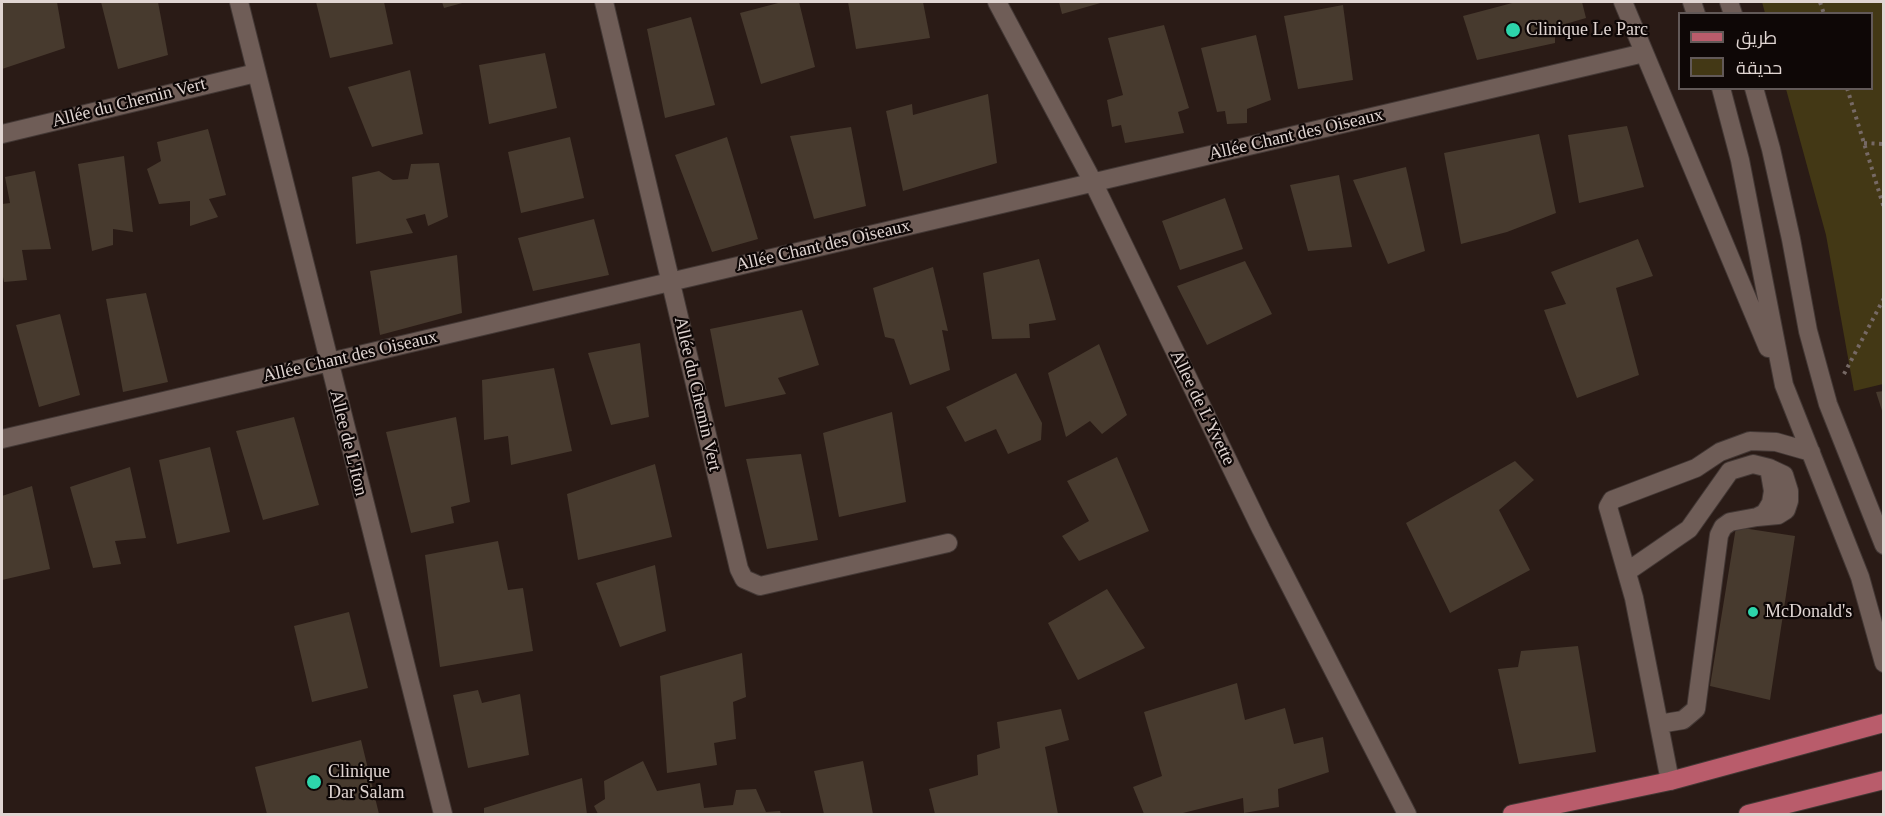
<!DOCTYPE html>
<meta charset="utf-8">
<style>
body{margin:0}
#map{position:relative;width:1885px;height:816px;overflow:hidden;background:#2a1b16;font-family:Georgia,Cairo,serif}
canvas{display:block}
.frame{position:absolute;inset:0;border:3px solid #e0d5d2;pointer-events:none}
.legend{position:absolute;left:1678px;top:12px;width:195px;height:78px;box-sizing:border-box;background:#0e0706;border:2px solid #625958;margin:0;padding:8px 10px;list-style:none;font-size:18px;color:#e0d5d2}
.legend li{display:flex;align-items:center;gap:12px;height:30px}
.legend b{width:30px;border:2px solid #625958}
</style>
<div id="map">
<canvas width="1885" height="816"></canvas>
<div class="frame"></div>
<ul class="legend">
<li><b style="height:8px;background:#b95c6b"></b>طريق</li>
<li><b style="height:16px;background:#433815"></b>حديقة</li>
</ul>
</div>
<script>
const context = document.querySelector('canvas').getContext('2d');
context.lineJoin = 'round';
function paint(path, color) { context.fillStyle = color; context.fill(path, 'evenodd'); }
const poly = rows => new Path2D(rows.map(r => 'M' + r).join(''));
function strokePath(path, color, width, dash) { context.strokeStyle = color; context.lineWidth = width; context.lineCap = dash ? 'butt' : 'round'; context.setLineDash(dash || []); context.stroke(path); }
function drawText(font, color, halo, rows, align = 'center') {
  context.font = font + ' Georgia,serif'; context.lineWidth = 4.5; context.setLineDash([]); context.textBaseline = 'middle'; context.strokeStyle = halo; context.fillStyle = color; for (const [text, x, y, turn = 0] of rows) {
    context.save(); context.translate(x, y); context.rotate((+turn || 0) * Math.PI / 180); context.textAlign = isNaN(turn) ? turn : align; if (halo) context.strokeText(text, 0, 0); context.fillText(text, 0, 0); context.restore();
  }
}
paint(poly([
 [1762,2,1883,2,1883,384,1854,391,1826,235,1786,89,1872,88,1872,14,1765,13]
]), '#433815');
paint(poly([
 [6,2,57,2,65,48,2,69,2,3],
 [101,2,158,2,168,55,118,69],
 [316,2,384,2,393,44,330,58],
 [442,2,466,2,444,8],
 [782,2,799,2,815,67,761,84,740,13],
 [848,2,923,2,930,38,856,49],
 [1059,2,1104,2,1062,14],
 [1516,2,1582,2,1586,18,1555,27,1555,43,1477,60,1463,16],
 [1343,5,1353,80,1298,89,1284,16],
 [691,17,715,105,665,118,647,29],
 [1164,25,1189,108,1178,112,1184,133,1125,143,1121,125,1112,127,1107,100,1123,95,1108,38],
 [1256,35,1271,100,1247,109,1247,123,1227,124,1225,111,1217,112,1201,48],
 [545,53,557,108,489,124,479,65],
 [410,70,423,134,372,147,348,87],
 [988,94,997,163,903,191,886,111,912,104,913,115],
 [1627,126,1644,187,1579,203,1568,135],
 [851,127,866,206,814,219,790,136],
 [208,129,226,195,209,199,218,217,190,226,190,201,159,204,147,169,161,161,157,142],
 [1539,134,1556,213,1507,232,1461,244,1444,153],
 [570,137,584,198,521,213,508,152],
 [727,137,758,239,712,252,675,155],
 [124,156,133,232,113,229,113,245,92,251,78,164],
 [439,163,448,217,428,226,425,214,406,219,413,233,356,244,352,177,379,171,393,180,408,179,411,164],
 [1406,167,1425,251,1388,264,1353,180],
 [35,171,51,249,22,250,27,280,4,282,2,272,2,204,10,203,5,177],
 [1339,175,1352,247,1308,251,1290,185],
 [1225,198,1243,249,1180,270,1162,221],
 [594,219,609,275,533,291,518,238],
 [1638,239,1653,276,1616,288,1639,375,1577,398,1544,310,1566,304,1551,272],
 [457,255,462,313,380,335,370,271],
 [1039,259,1056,320,1029,324,1030,338,992,339,983,273],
 [1245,261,1272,314,1207,345,1177,286],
 [933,267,948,331,942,330,950,370,910,385,894,339,885,337,873,288],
 [146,293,168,382,123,392,106,299],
 [802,310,819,365,778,378,786,394,725,407,710,329],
 [60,314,80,395,39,407,16,325],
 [640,343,649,417,611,425,588,353],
 [1099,344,1127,415,1102,434,1090,421,1066,437,1048,373],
 [554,368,572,451,511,465,508,436,484,440,482,380],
 [1016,373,1042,423,1041,440,1008,454,996,429,965,442,946,407],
 [1884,391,1884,414,1883,414,1876,392],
 [892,412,906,502,839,517,823,433],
 [294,417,319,505,263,520,236,431],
 [456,417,470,502,451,507,454,523,411,533,386,432],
 [210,447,230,532,177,544,159,460],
 [801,454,818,540,767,549,746,459],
 [1117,457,1149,531,1079,561,1062,536,1089,521,1067,481],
 [1515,461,1534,480,1499,510,1530,570,1450,613,1406,523],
 [655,464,672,537,578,560,567,494],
 [130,467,146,538,115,541,121,564,93,568,70,487],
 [32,486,50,569,2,580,2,496],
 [1736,527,1795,536,1770,700,1710,686],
 [498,541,508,590,523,588,533,651,440,667,425,555],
 [655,565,666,631,620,647,596,583],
 [1107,589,1145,648,1078,680,1048,623],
 [349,612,368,688,312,702,294,626],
 [1578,646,1596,752,1519,764,1498,669,1518,667,1521,651],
 [742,653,746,697,733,702,736,739,714,743,717,765,667,773,660,676],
 [1237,683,1245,720,1285,708,1294,744,1323,737,1329,772,1278,789,1279,807,1244,813,1243,798,1179,814,1144,814,1133,787,1162,776,1144,712],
 [478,690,482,703,520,694,529,755,468,768,453,695],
 [1061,709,1069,740,1045,747,1058,814,935,814,929,789,978,775,977,755,1000,748,997,722],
 [361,740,379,814,267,814,255,767],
 [643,761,657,791,700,783,704,808,733,805,736,790,756,789,766,812,780,811,781,814,598,814,594,806,605,799,604,781],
 [863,761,873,814,824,814,814,771],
 [582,778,587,814,484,814,484,808]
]), '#473a2e');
const minor = poly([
 [239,2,443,814],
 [604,2,739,569,744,579,760,586,948,543],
 [997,2,1093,182,1261,529,1407,814],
 [1623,2,1768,348],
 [1692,2,1696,14],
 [1729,2,1733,14],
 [1721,88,1740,160,1784,385,1860,577,1884,663],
 [1754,88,1771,149,1791,239,1808,331,1828,404,1884,545],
 [2,134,256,73],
 [2,439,1644,53],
 [1757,517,1778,515,1786,510,1789,501,1789,491,1784,475,1769,468],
 [1628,571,1689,529,1730,471,1753,464,1769,468,1773,491,1771,503,1765,513,1757,517,1730,522,1723,527,1719,535,1696,709,1683,720,1659,724],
 [1670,781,1634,598,1608,507,1612,500,1696,468,1720,452,1750,441,1776,442,1811,452]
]);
const major = poly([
 [1512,814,1670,781,1884,723],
 [1748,814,1884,780]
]);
strokePath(minor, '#433835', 20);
strokePath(major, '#433835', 20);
strokePath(poly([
 [1820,2,1824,14],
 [1847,88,1884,208],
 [1864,143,1884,144],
 [1844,374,1884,298]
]), '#766965', 4, [3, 4.5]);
strokePath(minor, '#6f5d57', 18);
strokePath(major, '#b95c6b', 18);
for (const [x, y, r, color] of [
 [1513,30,8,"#2dd5ab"],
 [1753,612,6,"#2dd5ab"],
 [314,782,8,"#2dd5ab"]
]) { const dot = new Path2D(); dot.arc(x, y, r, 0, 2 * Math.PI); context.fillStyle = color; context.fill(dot); strokePath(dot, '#0e0706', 2); }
drawText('18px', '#e0d5d2', '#0e0706', [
 ["Clinique Le Parc",1526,30],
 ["McDonald's",1765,612],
 ["Clinique",328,772],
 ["Dar Salam",328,793]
], 'left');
drawText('18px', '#e0d5d2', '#0e0706', [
 ["Allée du Chemin Vert",129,103,-14],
 ["Allée Chant des Oiseaux",1296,135,-13],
 ["Allée Chant des Oiseaux",823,246,-13],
 ["Allée Chant des Oiseaux",350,357,-13],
 ["Allée du Chemin Vert",697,394,77],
 ["Allee de L'Yvette",1202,408,64],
 ["Allee de L'Iton",348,443,76]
]);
</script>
